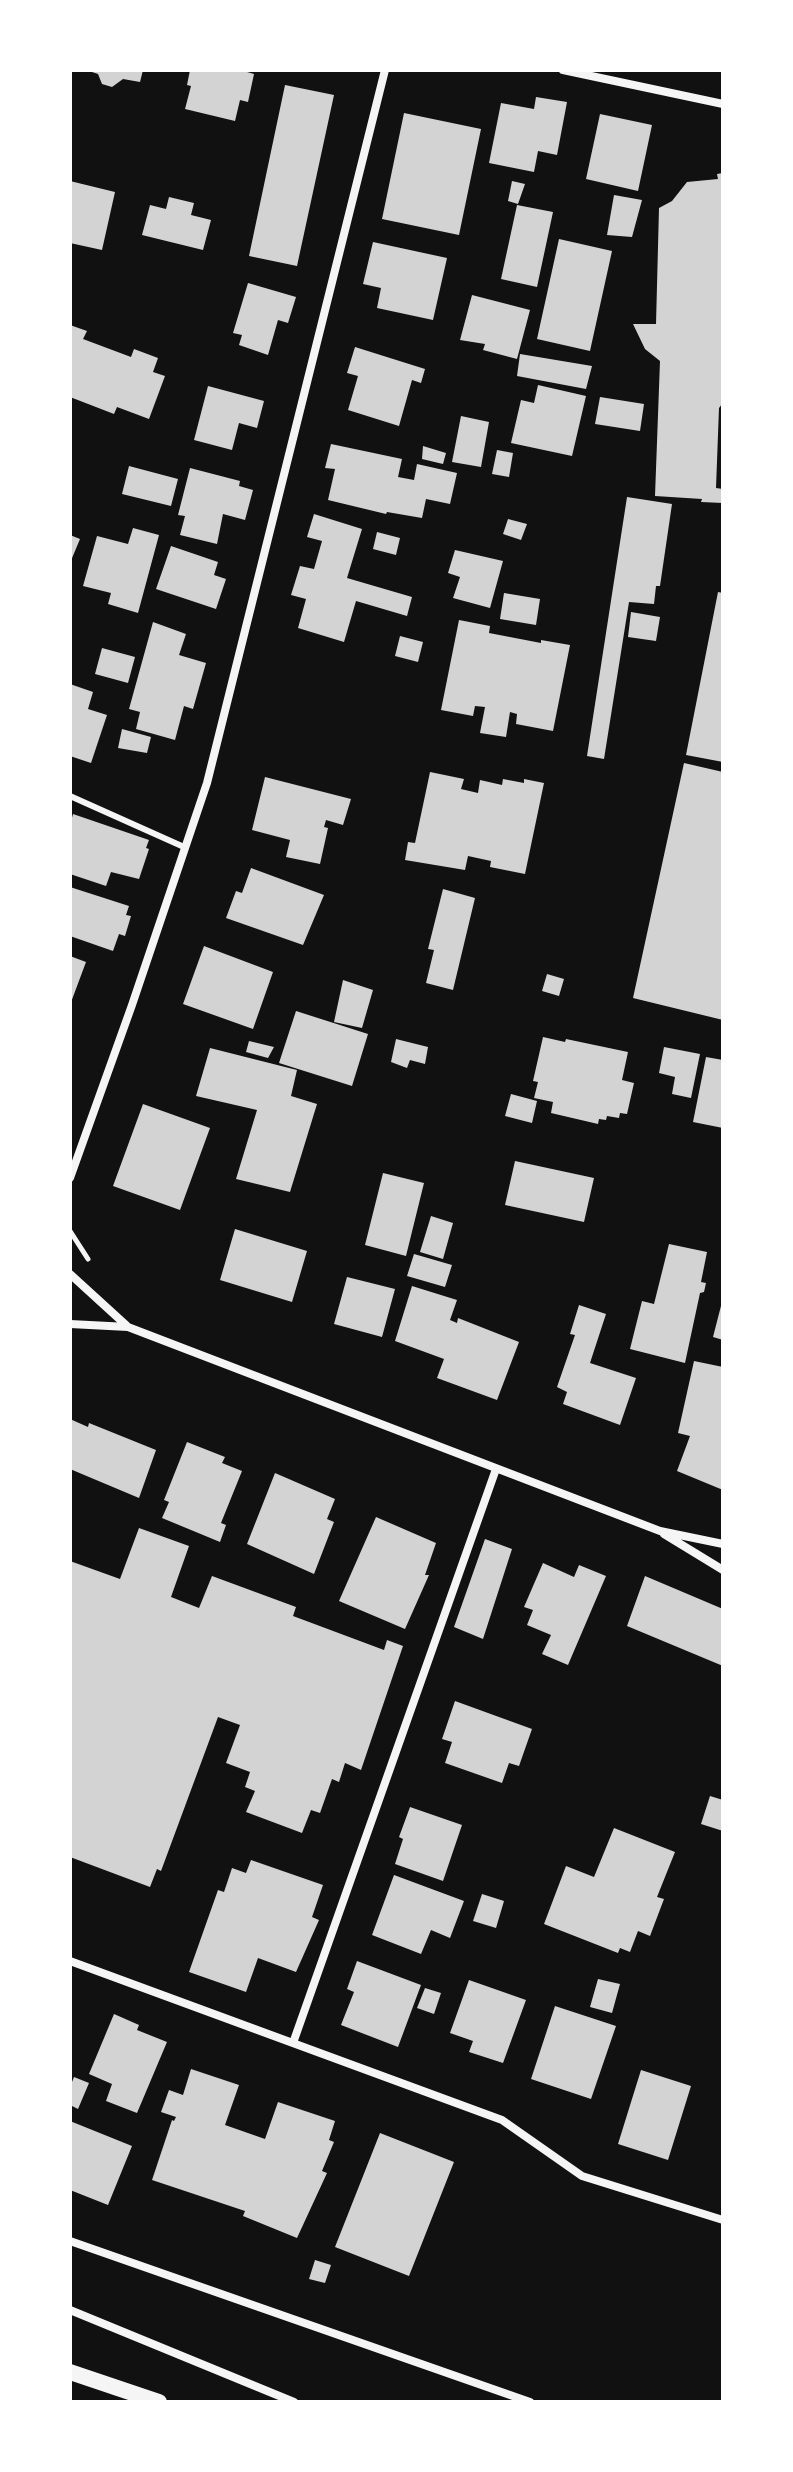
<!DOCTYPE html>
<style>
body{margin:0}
#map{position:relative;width:793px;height:2472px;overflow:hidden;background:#111;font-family:Jost,sans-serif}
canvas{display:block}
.frame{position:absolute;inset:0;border:72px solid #fff;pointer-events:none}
</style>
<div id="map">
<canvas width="793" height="2472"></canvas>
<div class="frame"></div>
</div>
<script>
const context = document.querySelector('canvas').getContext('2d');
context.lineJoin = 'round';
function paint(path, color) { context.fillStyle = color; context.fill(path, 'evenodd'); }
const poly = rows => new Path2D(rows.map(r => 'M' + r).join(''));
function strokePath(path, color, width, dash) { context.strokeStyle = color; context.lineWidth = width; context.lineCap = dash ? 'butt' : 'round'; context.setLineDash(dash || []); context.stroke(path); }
paint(poly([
 [86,70,143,70,140,82,123,79,112,87,102,84,98,74],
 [190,70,240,70,254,74,248,102,240,100,235,121,185,109,191,86,187,85],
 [285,85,334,95,297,266,249,256],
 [536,97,567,102,557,155,538,151,534,172,489,163,501,103,534,109],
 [404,113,481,129,459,235,382,219],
 [600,114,652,125,638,191,586,179],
 [723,173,723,403,719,408,716,488,723,489,723,503,701,502,702,499,655,496,660,361,645,349,633,324,656,324,659,208,672,201,687,182,718,179,717,174],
 [70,181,115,192,102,250,70,243],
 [512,181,525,184,518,204,508,201],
 [614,195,642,200,632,237,607,235],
 [169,197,194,203,191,215,211,220,203,250,142,235,150,205,166,209],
 [517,205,553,212,537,287,501,279],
 [559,239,612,251,590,351,537,339],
 [373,242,447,258,433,320,377,308,381,288,363,284],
 [248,283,296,297,288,323,278,320,268,355,239,345,242,335,233,333],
 [472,295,530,310,517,359,483,350,485,344,460,340],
 [70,325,87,331,83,339,131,357,134,349,158,358,153,372,165,376,149,419,117,407,114,414,70,397],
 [355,347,425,369,421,383,412,380,399,426,348,410,358,376,347,373],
 [520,354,592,366,586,389,517,376],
 [538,385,586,396,572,456,511,443,521,400,534,403],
 [208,386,264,401,257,428,239,423,232,450,194,440],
 [600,397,644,404,640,431,595,424],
 [461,416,489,422,481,467,452,462],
 [331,444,402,459,398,477,414,480,417,464,457,473,450,504,426,499,422,518,387,512,386,514,328,500,335,469,325,468],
 [423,446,446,453,443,464,422,459],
 [497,450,513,453,509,477,492,474],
 [129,466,178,479,171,506,122,494],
 [190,468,240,481,239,486,253,490,245,520,223,514,217,544,180,535,185,516,178,515],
 [627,497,672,504,660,586,656,586,654,604,629,602,604,759,587,756],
 [314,514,362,529,347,578,412,597,407,616,356,601,344,642,298,628,306,599,291,595,300,566,314,569,322,541,307,537],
 [508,519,527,524,521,540,503,534],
 [133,528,159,535,138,613,108,604,111,593,83,586,97,536,128,544],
 [377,532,400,538,396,555,373,549],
 [70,535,80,539,70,563],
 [171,546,218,562,214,575,226,579,216,609,156,589],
 [455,550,503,561,490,608,453,598,460,577,448,573],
 [718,592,723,593,723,762,686,755],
 [504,593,540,599,536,625,500,619],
 [631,612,660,617,656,641,628,637],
 [459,620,490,626,489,633,541,643,541,640,570,645,553,731,516,724,517,714,510,712,506,737,480,733,485,707,475,706,473,716,441,710],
 [153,622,186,634,179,655,206,663,193,709,184,706,175,740,136,729,140,712,129,709],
 [400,636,423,642,418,662,395,656],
 [102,648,135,657,128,683,95,674],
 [70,684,93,692,88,709,107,715,91,763,70,756],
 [122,729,151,737,147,753,118,748],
 [684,763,723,772,723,1020,633,998],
 [430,772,464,779,461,789,478,793,480,780,502,785,503,779,524,783,524,779,544,783,525,874,490,867,491,861,468,856,465,870,405,860,408,842,415,843],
 [265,777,351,799,343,825,326,820,324,827,328,828,320,864,286,857,290,840,252,830],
 [73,814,149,840,146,848,149,849,139,879,111,872,106,886,70,874,70,825],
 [251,868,324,895,303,945,226,918,236,891,242,893],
 [70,887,129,906,126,915,131,916,125,936,119,934,113,951,70,936],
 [443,889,475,898,453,990,426,983,434,950,428,949],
 [204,946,273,972,253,1029,183,1004],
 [70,956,86,962,70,1005],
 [547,974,564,979,559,996,542,991],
 [343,980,373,990,362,1028,334,1022],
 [296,1011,368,1034,352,1086,279,1063],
 [543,1037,565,1042,566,1039,628,1052,622,1080,634,1083,627,1114,620,1113,619,1118,607,1116,606,1120,599,1119,598,1124,551,1113,553,1102,534,1098,538,1082,533,1081],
 [396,1039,428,1047,425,1064,410,1060,407,1068,391,1062],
 [249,1041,274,1047,268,1058,246,1052],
 [664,1047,700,1054,691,1098,672,1094,675,1077,659,1073],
 [210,1048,297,1070,291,1096,317,1104,290,1192,236,1179,257,1110,196,1096],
 [706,1057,723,1060,723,1128,693,1122],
 [511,1094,537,1101,532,1123,505,1116],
 [143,1104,210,1128,180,1210,113,1186],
 [515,1161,594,1178,584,1222,505,1205],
 [383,1173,424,1183,406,1256,365,1245],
 [431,1216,453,1223,443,1259,420,1252],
 [235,1229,307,1251,292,1302,220,1280],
 [669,1244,707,1252,701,1282,706,1283,704,1292,700,1293,685,1363,630,1349,642,1301,654,1304],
 [414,1254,452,1265,445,1287,407,1276],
 [347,1277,395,1289,382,1337,334,1324],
 [412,1286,457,1300,450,1320,457,1323,458,1318,519,1342,497,1400,437,1378,444,1359,395,1341],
 [722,1302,723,1302,723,1340,713,1337],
 [579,1305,606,1314,590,1363,636,1378,620,1425,563,1404,567,1392,557,1387,575,1335,570,1334],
 [694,1361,723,1367,723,1490,677,1471,690,1436,678,1433],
 [70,1419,88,1427,89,1423,156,1450,139,1498,70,1469],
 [187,1442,225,1457,222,1463,242,1471,221,1523,226,1525,220,1542,162,1518,169,1502,164,1500],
 [275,1473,335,1499,327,1519,334,1522,314,1574,247,1544],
 [376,1517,436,1543,425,1575,429,1575,405,1629,339,1601],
 [139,1528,189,1546,171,1597,199,1608,212,1576,296,1607,293,1616,384,1650,387,1640,403,1646,361,1770,345,1763,339,1782,332,1779,320,1813,311,1810,302,1833,246,1812,255,1791,245,1787,250,1772,226,1763,240,1725,218,1717,161,1871,157,1869,150,1887,70,1857,70,1561,120,1579],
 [485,1539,512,1549,483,1639,454,1627],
 [543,1563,574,1577,579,1565,606,1576,568,1665,542,1654,551,1635,527,1625,533,1610,524,1607],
 [645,1576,723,1609,723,1666,627,1626],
 [455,1701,532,1729,519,1766,509,1763,502,1783,445,1763,452,1742,442,1739],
 [710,1796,723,1800,723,1831,701,1824],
 [410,1807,462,1825,443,1881,395,1864,403,1839,399,1837],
 [614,1828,675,1852,657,1897,664,1899,650,1936,638,1931,630,1952,620,1948,618,1953,544,1924,566,1866,594,1877],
 [251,1860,323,1885,312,1917,319,1920,296,1972,258,1958,246,1992,189,1972,218,1890,224,1892,232,1868,246,1873],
 [394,1875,464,1901,450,1938,431,1930,421,1954,372,1935],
 [482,1894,504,1901,496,1928,473,1921],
 [357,1961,421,1985,398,2047,341,2025,354,1992,347,1989],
 [598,1979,620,1984,612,2013,590,2007],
 [469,1980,526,2000,503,2063,469,2052,473,2041,450,2033],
 [425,1988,441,1993,434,2014,417,2008],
 [555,2006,616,2026,591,2099,531,2079],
 [114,2014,139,2025,137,2030,167,2042,137,2113,106,2101,112,2084,89,2074],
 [191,2069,239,2085,225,2125,265,2139,278,2102,335,2121,329,2140,334,2142,322,2171,327,2173,297,2238,243,2216,245,2211,152,2180,172,2120,174,2121,176,2117,161,2112,169,2090,183,2095],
 [641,2070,691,2086,668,2160,618,2144],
 [74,2077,89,2083,78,2109,70,2105,70,2087],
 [70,2121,132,2146,108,2205,70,2190],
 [380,2133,454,2162,409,2276,335,2247],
 [315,2260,331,2265,325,2283,309,2279]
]), '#d3d3d3');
strokePath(poly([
 [70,1231,88,1259]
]), '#f5f5f5', 5);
strokePath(poly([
 [70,796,184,847]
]), '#f5f5f5', 6);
strokePath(poly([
 [563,70,723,104],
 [70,1178,132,1005,207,783,385,70],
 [70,1274,127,1326],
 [70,1324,128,1327,660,1531,723,1544],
 [664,1534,723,1570],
 [70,1961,502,2120,582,2176,723,2220],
 [293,2043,496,1469],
 [70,2241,530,2402],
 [70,2310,294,2402]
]), '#f5f5f5', 8);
strokePath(poly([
 [70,2372,159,2402]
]), '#f5f5f5', 16);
</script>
